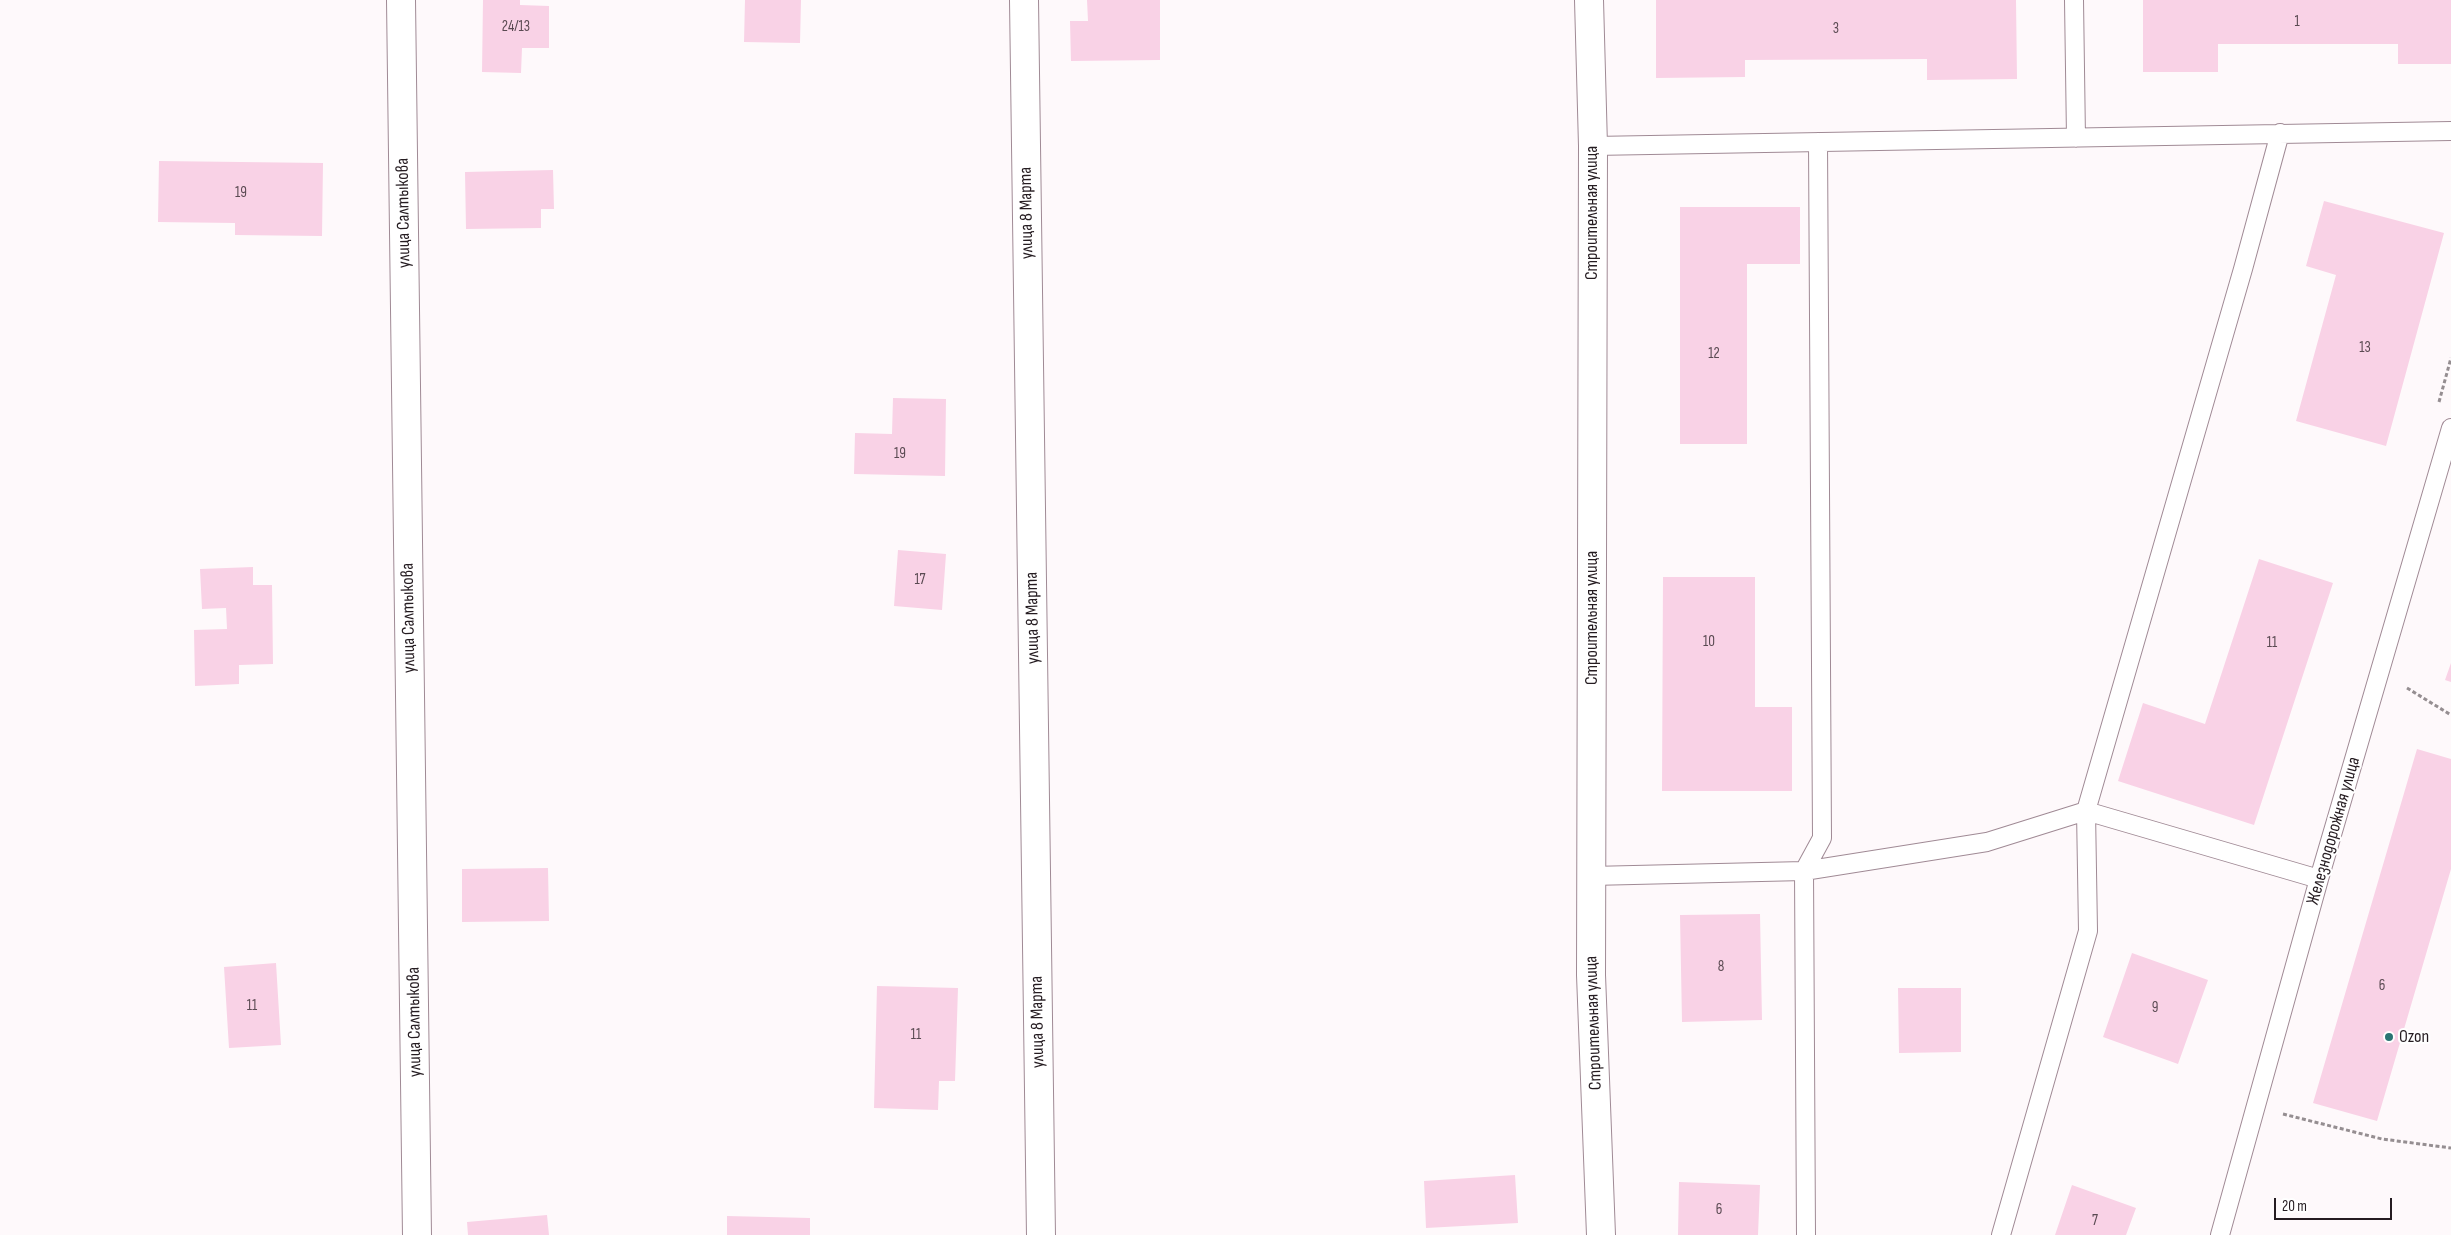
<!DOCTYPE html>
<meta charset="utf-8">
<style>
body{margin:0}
#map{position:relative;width:2451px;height:1235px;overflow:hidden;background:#fef9fb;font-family:"Sofia Sans Condensed",sans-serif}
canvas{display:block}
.scale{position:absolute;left:2274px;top:1198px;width:118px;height:22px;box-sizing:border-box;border:2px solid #251c21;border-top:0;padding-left:6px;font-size:15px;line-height:18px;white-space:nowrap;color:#251c21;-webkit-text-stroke:4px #fff;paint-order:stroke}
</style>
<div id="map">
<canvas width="2451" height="1235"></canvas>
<div class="scale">20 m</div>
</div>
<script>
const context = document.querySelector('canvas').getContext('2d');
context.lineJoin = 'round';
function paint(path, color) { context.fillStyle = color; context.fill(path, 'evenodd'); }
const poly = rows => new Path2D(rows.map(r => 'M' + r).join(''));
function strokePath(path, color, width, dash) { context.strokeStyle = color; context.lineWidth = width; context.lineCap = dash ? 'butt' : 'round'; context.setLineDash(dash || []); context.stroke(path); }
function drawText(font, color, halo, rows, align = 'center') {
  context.font = font + ' "Sofia Sans Condensed",sans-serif'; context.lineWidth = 4; context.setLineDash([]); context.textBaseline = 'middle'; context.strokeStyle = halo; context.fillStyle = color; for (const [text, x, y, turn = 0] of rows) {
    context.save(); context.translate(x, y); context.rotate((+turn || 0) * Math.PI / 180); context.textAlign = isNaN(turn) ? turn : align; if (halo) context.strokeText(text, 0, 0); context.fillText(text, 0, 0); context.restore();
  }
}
paint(poly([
 [483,0,520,0,520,5,549,6,549,48,522,48,521,73,482,72],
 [745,0,801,0,800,43,744,42],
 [1087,0,1160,0,1160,60,1071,61,1070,21,1088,21],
 [1656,0,2016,0,2017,79,1927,80,1927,59,1745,60,1745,77,1656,78],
 [2143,0,2451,0,2451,64,2398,64,2398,44,2218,44,2218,72,2143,72],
 [159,161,323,163,322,236,235,235,235,223,158,222],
 [553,170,554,209,541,209,541,228,466,229,465,172],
 [2324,201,2444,233,2386,446,2296,421,2336,275,2306,266],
 [1680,207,1800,207,1800,264,1747,264,1747,444,1680,444],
 [893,398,946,399,945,476,854,474,855,433,892,434],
 [898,550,946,554,942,610,894,606],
 [2259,559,2333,583,2254,825,2118,781,2143,703,2205,724],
 [253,567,253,585,272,585,273,664,239,665,239,684,195,686,194,630,227,629,226,608,202,609,200,569],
 [1663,577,1755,577,1755,707,1792,707,1792,791,1662,791],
 [2451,663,2451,682,2445,680],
 [2417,749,2451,759,2451,869,2377,1121,2313,1103],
 [548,868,549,921,462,922,462,869],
 [1760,914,1762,1020,1682,1022,1680,915],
 [2132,953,2208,980,2178,1064,2103,1037],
 [276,963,281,1045,229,1048,224,967],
 [877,986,958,988,955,1081,939,1081,938,1110,874,1108],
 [1898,988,1961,988,1961,1052,1899,1053],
 [1515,1175,1518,1223,1426,1228,1424,1181],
 [1679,1182,1760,1185,1758,1235,1678,1235],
 [2072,1185,2136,1208,2126,1235,2055,1235],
 [547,1215,549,1235,468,1235,467,1222],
 [727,1216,810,1218,810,1235,727,1235]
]), '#f9d2e6');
const lane = poly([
 [2074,0,2076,138],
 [1593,146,2451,131],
 [1591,876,1804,871,1987,842,2086,811,2319,879],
 [1806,1235,1804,871,1822,838,1818,142],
 [2001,1235,2088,931,2086,811,2243,269,2280,133],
 [2220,1235,2319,879,2451,428]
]);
const street = poly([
 [401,0,417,1235],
 [1024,0,1041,1235]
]);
const secondary = poly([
 [1589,0,1593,146,1591,975,1601,1235]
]);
strokePath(lane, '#a08a95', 20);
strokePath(street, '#a08a95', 30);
strokePath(secondary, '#a08a95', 30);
strokePath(poly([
 [2439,402,2451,358],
 [2407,688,2451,715],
 [2283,1114,2382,1139,2451,1148]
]), '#958e91', 3, [4, 2.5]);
strokePath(lane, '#fff', 18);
strokePath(street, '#fff', 28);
strokePath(secondary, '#fff', 28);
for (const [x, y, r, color] of [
 [2389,1037,5,"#2a7473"]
]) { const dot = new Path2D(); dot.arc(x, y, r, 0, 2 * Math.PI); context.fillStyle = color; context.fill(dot); strokePath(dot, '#fff', 2); }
drawText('15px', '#5a4a52', null, [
 ["1",2297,22],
 ["24/13",516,27],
 ["3",1836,29],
 ["19",241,193],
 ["13",2365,348],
 ["12",1714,354],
 ["19",900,454],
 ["17",920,580],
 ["10",1709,642],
 ["11",2272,643],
 ["8",1721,967],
 ["6",2382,986],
 ["11",252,1006],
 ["9",2155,1008],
 ["11",916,1035],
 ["6",1719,1210],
 ["7",2095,1221]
]);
drawText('18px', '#251c21', '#fff', [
 ["улица Салтыкова",404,213,-91],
 ["улица 8 Марта",1027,213,-91],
 ["Строительная улица",1592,213,-90],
 ["улица Салтыкова",409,618,-91],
 ["улица 8 Марта",1033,618,-91],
 ["Строительная улица",1592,618,-90],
 ["Железнодорожная улица",2334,831,-74],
 ["улица Салтыкова",415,1022,-91],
 ["улица 8 Марта",1038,1022,-91],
 ["Строительная улица",1594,1023,-92]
]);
drawText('18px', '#251c21', '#fff', [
 ["Ozon",2399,1037]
], 'left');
</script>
